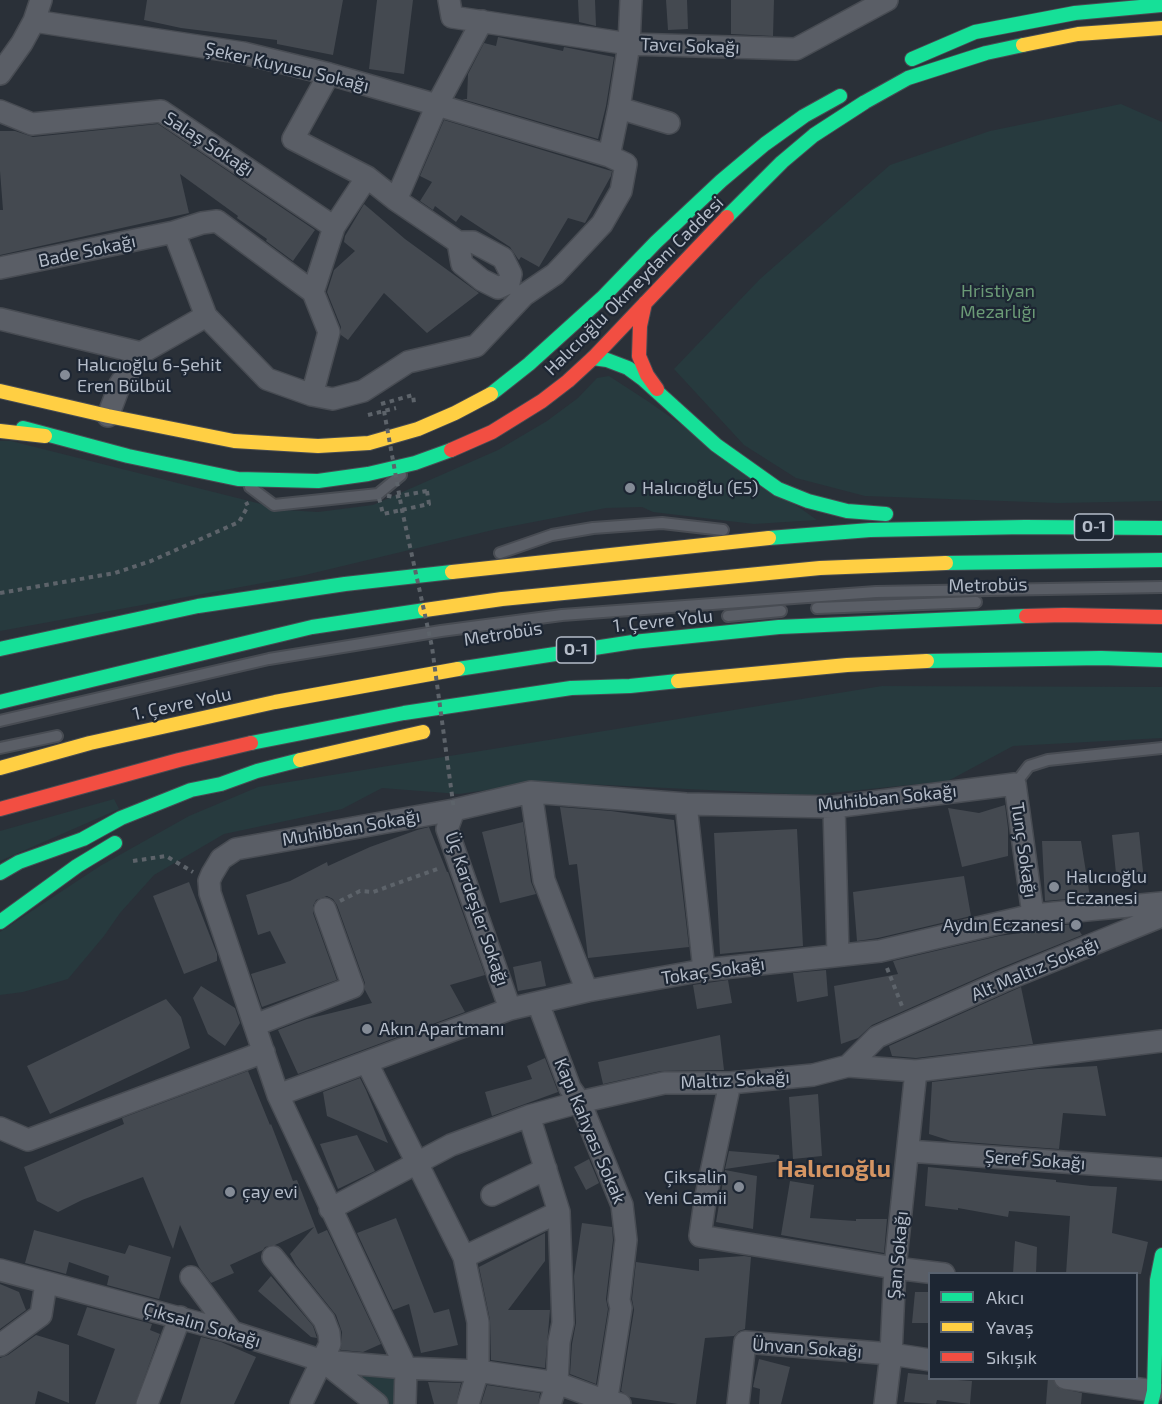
<!DOCTYPE html>
<meta charset="utf-8">
<style>
body{margin:0}
#map{position:relative;width:1162px;height:1404px;overflow:hidden;background:#2a3038;font-family:"Exo 2",sans-serif}
canvas{display:block}
.legend{position:absolute;left:928px;top:1272px;width:210px;height:108px;box-sizing:border-box;background:#1d2633;border:2px solid #59626f;margin:0;padding:8px 10px;list-style:none;font-size:18px;color:#b4bcc9}
.legend li{display:flex;align-items:center;gap:12px;height:30px}
.legend b{width:30px;border:2px solid #59626f}
</style>
<div id="map">
<canvas width="1162" height="1404"></canvas>
<ul class="legend">
<li><b style="height:8px;background:#16e098"></b>Akıcı</li>
<li><b style="height:8px;background:#ffcf43"></b>Yavaş</li>
<li><b style="height:8px;background:#f24e42"></b>Sıkışık</li>
</ul>
</div>
<script>
const context = document.querySelector('canvas').getContext('2d');
context.lineJoin = 'round';
function paint(path, color) { context.fillStyle = color; context.fill(path, 'evenodd'); }
const poly = rows => new Path2D(rows.map(r => 'M' + r).join(''));
function strokePath(path, color, width, dash) { context.strokeStyle = color; context.lineWidth = width; context.lineCap = dash ? 'butt' : 'round'; context.setLineDash(dash || []); context.stroke(path); }
function drawText(font, color, halo, rows, align = 'center') {
  context.font = font + ' "Exo 2",sans-serif'; context.lineWidth = 4.5; context.setLineDash([]); context.textBaseline = 'middle'; context.strokeStyle = halo; context.fillStyle = color; for (const [text, x, y, turn = 0] of rows) {
    context.save(); context.translate(x, y); context.rotate((+turn || 0) * Math.PI / 180); context.textAlign = isNaN(turn) ? turn : align; if (halo) context.strokeText(text, 0, 0); context.fillText(text, 0, 0); context.restore();
  }
}
paint(poly([
 [1121,104,1162,122,1162,501,1058,503,865,496,796,478,744,445,674,369,760,279,890,165,990,131],
 [609,376,649,402,817,520,754,524,653,512,642,507,606,508,497,529,301,576,0,631,0,441,11,441,285,510,318,512,373,505,498,450,547,421,578,398,597,378],
 [882,686,1162,687,1162,738,1013,746,948,781,811,795,543,782,459,794,382,788,342,809,224,834,154,875,120,913,104,936,68,979,23,992,0,995,0,932,100,866,189,816,258,787],
 [114,799,119,809,0,861,0,831],
 [323,1361,406,1368,405,1404,377,1404]
]), '#273a3e');
paint(poly([
 [147,0,343,0,333,55,277,44,277,40,181,28,144,20],
 [377,0,413,0,404,74,369,69],
 [578,0,595,0,596,26,579,22],
 [666,0,687,0,688,29,668,30],
 [731,0,774,0,773,36,731,34],
 [498,37,563,51,564,47,614,57,606,106,598,139,462,99,467,99,468,74,484,43,496,46],
 [444,120,608,170,612,171,611,176,585,223,568,218,539,267,521,257,519,260,518,259,510,247,461,215,456,222,435,206,433,210,420,201,432,182,420,176],
 [158,124,315,230,293,261,266,241,267,239,237,218,238,216,180,174,189,213,0,255,0,210,3,210,0,171,0,131,15,131,33,137],
 [364,204,405,239,479,293,427,333,384,293,348,340,341,335,341,327,327,292,334,270,355,251,344,242,345,236],
 [1005,805,1008,828,1008,856,962,867,948,808,979,813],
 [560,807,611,811,674,820,689,947,588,958,577,864,569,865],
 [523,822,531,882,536,894,500,903,482,832],
 [429,827,447,872,448,872,485,975,450,985,465,1012,298,1074,278,1030,307,1019,372,1003,365,990,365,983,337,905,333,899,327,896,316,900,313,906,313,913,337,980,262,1007,251,974,286,963,270,931,258,935,246,895,290,881,327,862,328,866,370,847,417,830],
 [797,829,803,946,720,954,714,833],
 [1139,832,1144,881,1117,883,1112,835],
 [1042,841,1081,841,1090,897,1045,901],
 [964,876,971,916,878,938,857,941,853,892],
 [189,882,217,954,217,961,184,974,153,896],
 [1075,924,1082,935,998,969,872,1025,858,1038,841,1044,834,986,898,974,893,961,999,936,1047,929,1046,927],
 [541,961,546,986,518,991,513,967],
 [826,970,828,996,797,1002,793,973],
 [728,980,732,1003,697,1009,693,985],
 [201,986,235,1008,240,1023,225,1046,208,1034,193,998],
 [1021,987,1033,1044,916,1058,892,1056,889,1046],
 [166,999,181,1017,190,1048,50,1114,27,1066],
 [720,1035,724,1070,661,1071,603,1084,598,1062],
 [545,1058,558,1092,492,1116,485,1092,532,1079,527,1066],
 [1097,1066,1106,1116,1063,1113,1059,1149,951,1141,929,1134,932,1082,1038,1069],
 [248,1071,270,1125,271,1124,293,1181,297,1180,318,1234,327,1230,381,1344,363,1352,341,1350,342,1332,336,1315,296,1265,290,1254,314,1227,275,1245,265,1247,263,1250,230,1265,234,1273,211,1283,199,1267,180,1225,173,1249,143,1177,82,1200,58,1212,37,1201,24,1167,124,1124,122,1118],
 [360,1078,366,1090,388,1143,327,1116,323,1092],
 [818,1094,822,1156,793,1159,789,1097],
 [357,1135,375,1171,338,1189,320,1144],
 [729,1151,779,1155,780,1161,725,1169],
 [589,1159,599,1183,586,1190,574,1167],
 [928,1167,1056,1180,1056,1182,1091,1186,1117,1187,1112,1233,1148,1242,1141,1274,1066,1274,1070,1216,1009,1211,1008,1217,958,1208,958,1210,925,1206],
 [725,1170,757,1176,753,1229,716,1222],
 [790,1181,814,1185,810,1218,856,1221,856,1219,887,1219,884,1253,781,1235],
 [396,1218,434,1313,449,1309,458,1345,421,1353,409,1304,393,1310,357,1233],
 [582,1223,612,1227,613,1240,606,1299,608,1309,596,1384,570,1374,572,1344,576,1323,574,1276],
 [34,1230,125,1254,129,1245,171,1257,159,1299,107,1285,109,1276,69,1262,66,1274,25,1263],
 [545,1233,545,1261,508,1310,550,1310,545,1368,491,1360,490,1320,479,1267],
 [1015,1241,1037,1247,1036,1274,1013,1274],
 [744,1256,751,1257,745,1329,739,1331,734,1336,705,1338,696,1404,678,1404,630,1397,621,1391,634,1310,632,1299,636,1262,699,1271,699,1259],
 [271,1276,313,1326,317,1338,311,1337,258,1291],
 [0,1284,19,1292,26,1310,0,1329],
 [915,1292,930,1292,930,1323,912,1323],
 [87,1307,152,1324,150,1330,160,1334,135,1404,95,1404,115,1349,77,1335],
 [36,1335,69,1345,69,1403,38,1391,35,1404,0,1404,0,1358,8,1355],
 [201,1337,221,1342,256,1357,234,1404,180,1404],
 [759,1359,790,1367,781,1404,759,1404,760,1389,753,1387],
 [908,1373,930,1375,930,1378,972,1381,970,1404,937,1400,936,1404,904,1402],
 [1048,1378,1053,1378,1058,1388,1082,1393,1081,1404,1046,1404],
 [428,1382,461,1383,456,1404,434,1404],
 [487,1385,540,1393,538,1404,481,1404]
]), '#444950');
const lane = poly([
 [250,487,274,505,378,494,401,475],
 [500,553,552,535,593,528,662,523,723,530],
 [817,608,976,602],
 [728,616,781,611],
 [0,721,269,659,441,631,562,615,876,592,1162,587],
 [0,748,57,736],
 [1015,784,1029,766,1048,760,1162,748]
]);
const street = poly([
 [449,0,452,17,629,44,796,49,887,0],
 [34,21,243,53,329,74,437,105,396,200],
 [482,21,437,105,609,156,619,108,629,44,631,0],
 [0,74,22,43,34,21,41,0],
 [329,74,293,139,367,177,396,200,458,242,473,242,503,258,511,274,509,283,498,288,482,280,462,264,458,242],
 [619,108,669,123],
 [0,111,32,124,161,111,334,227],
 [0,268,174,232],
 [206,316,174,232,202,223,217,221,313,292],
 [0,319,141,353,120,384,108,416],
 [141,353,206,316,267,379,312,395,329,332,313,292,334,227,367,177],
 [312,395,333,399,363,391,408,362,476,346,524,295,555,274,602,224,621,191,626,164,609,156],
 [531,792,544,880,587,991],
 [686,804,704,970],
 [834,807,838,955],
 [454,810,447,829,510,1009],
 [538,1003,570,1088,580,1102,622,1205,626,1240,619,1300,621,1308,606,1404],
 [255,1025,353,987,325,909],
 [367,1063,464,1257,478,1322,478,1371,468,1404],
 [848,1066,877,1037,1003,981,1162,916],
 [730,1083,705,1201,700,1236,895,1268,944,1274],
 [278,1095,510,1009,587,991,704,970,880,951,1033,915,1162,903],
 [529,1116,559,1212,563,1323,559,1342,557,1383,550,1404],
 [0,1128,28,1140,264,1052],
 [908,1151,1162,1169],
 [492,1195,546,1169],
 [330,1209,451,1145,529,1116,580,1102,664,1083,730,1083,813,1075,848,1066,916,1071,1162,1041],
 [273,1257,324,1320,329,1333,330,1344,301,1404],
 [464,1257,559,1212],
 [0,1270,232,1332,323,1361,406,1368,478,1371,557,1383,606,1401,620,1404],
 [191,1277,232,1332],
 [0,1345,41,1315,46,1283],
 [323,1361,377,1404],
 [1065,1378,1154,1391],
 [147,1404,180,1317],
 [405,1404,406,1368,278,1095,210,893,209,881,212,874,221,859,236,849,454,810,531,792,686,804,834,807,1015,784,1033,915],
 [738,1404,745,1342,891,1354,930,1360],
 [885,1404,891,1354,895,1268,916,1071]
]);
const fast = poly([
 [912,59,975,32,1075,13,1162,5],
 [727,217,782,162,814,135,865,102,908,78,986,53,1023,45],
 [593,358,607,360,628,368,643,379,716,445,778,489,808,501,847,511,886,514],
 [491,394,529,364,602,298,656,242,721,181,765,144,804,116,840,96],
 [23,428,128,456,238,479,318,481,368,474,415,463,451,450],
 [769,538,870,530,1025,527,1162,528],
 [946,563,1162,560],
 [0,649,198,606,345,584,452,572],
 [927,661,1101,658,1162,660],
 [458,669,633,642,779,627,1026,616],
 [0,702,312,627,425,610],
 [251,743,404,713,571,688,630,686,678,681],
 [0,873,19,862,83,839,121,818,191,790,221,784,257,771,300,760],
 [0,922,77,866,115,843],
 [1151,1404,1154,1391,1157,1280,1162,1255]
]);
const slow = poly([
 [1023,45,1078,34,1162,28],
 [0,391,108,416,234,441,318,446,369,443,418,429,455,413,491,394],
 [0,431,45,436],
 [452,572,769,538],
 [425,610,502,599,820,568,946,563],
 [678,681,847,665,927,661],
 [300,760,423,732],
 [0,768,90,743,275,702,458,669]
]);
const jam = poly([
 [645,303,640,326,639,356,647,375,657,389],
 [451,450,492,432,542,401,568,381,593,358,727,217],
 [1026,616,1064,615,1162,617],
 [0,809,179,760,251,743]
]);
strokePath(lane, '#484c53', 14);
strokePath(street, '#484c53', 24);
strokePath(fast, '#484c53', 16);
strokePath(slow, '#484c53', 16);
strokePath(jam, '#484c53', 16);
strokePath(poly([
 [381,404,413,395,414,403,412,403],
 [368,415,396,408],
 [427,491,429,504,383,514,378,494,394,497,427,491],
 [0,593,115,573,151,561,239,522,248,506,246,502],
 [133,861,166,856,193,872],
 [340,901,360,891,373,892,440,868],
 [887,968,902,1006]
]), '#5d636a', 4, [4.5, 4.5]);
strokePath(lane, '#5a5e66', 10);
strokePath(street, '#5a5e66', 21);
strokePath(fast, '#16e098', 14);
strokePath(slow, '#ffcf43', 14);
strokePath(jam, '#f24e42', 14);
strokePath(poly([
 [384,411,402,510,432,647,454,810]
]), '#5d636a', 4, [4.5, 4.5]);
for (const [x, y, r, color] of [
 [65,375,6,"#848b96"],
 [630,488,6,"#848b96"],
 [1054,887,6,"#848b96"],
 [1076,925,6,"#848b96"],
 [367,1029,6,"#848b96"],
 [739,1187,6,"#848b96"],
 [230,1192,6,"#848b96"]
]) { const dot = new Path2D(); dot.arc(x, y, r, 0, 2 * Math.PI); context.fillStyle = color; context.fill(dot); strokePath(dot, '#1d2633', 2); }
for (const [x, y, w] of [
 [1094,527,39],
 [576,650,39]
]) { const box = new Path2D(); box.roundRect(x - w / 2, y - 13, w, 26, 4.5); context.fillStyle = '#1d2633'; context.fill(box); strokePath(box, '#b4bcc9', 1.5); }
drawText('bold 16px', '#b4bcc9', null, [
 ["O-1",1094,527],
 ["O-1",576,650]
]);
drawText('18px', '#b4bcc9', '#1d2633', [
 ["Tavcı Sokağı",690,46,2],
 ["Şeker Kuyusu Sokağı",287,67,13],
 ["Salaş Sokağı",209,144,33],
 ["Bade Sokağı",87,251,-12],
 ["Halıcıoğlu Okmeydanı Caddesi",634,286,-45],
 ["Metrobüs",988,585,-1],
 ["1. Çevre Yolu",663,621,-6],
 ["Metrobüs",503,634,-9],
 ["1. Çevre Yolu",182,704,-12],
 ["Muhibban Sokağı",887,798,-6],
 ["Muhibban Sokağı",351,828,-10],
 ["Tunç Sokağı",1024,850,82],
 ["Üç Kardeşler Sokağı",477,909,71],
 ["Alt Maltız Sokağı",1035,969,-23],
 ["Tokaç Sokağı",713,971,-8],
 ["Maltız Sokağı",735,1080,-3],
 ["Kapı Kahyası Sokak",590,1131,67],
 ["Şeref Sokağı",1035,1160,4],
 ["Şan Sokağı",898,1255,-85],
 ["Çıksalın Sokağı",202,1325,16],
 ["Ünvan Sokağı",807,1348,4]
]);
drawText('18px', '#6b9a76', '#1d2633', [
 ["Hristiyan",998,291],
 ["Mezarlığı",998,312]
]);
drawText('18px', '#b4bcc9', '#1d2633', [
 ["Halıcıoğlu 6-Şehit",77,365],
 ["Eren Bülbül",77,386],
 ["Halıcıoğlu (E5)",642,488],
 ["Halıcıoğlu",1066,877],
 ["Eczanesi",1066,898],
 ["Aydın Eczanesi",1064,925,"right"],
 ["Akın Apartmanı",379,1029],
 ["Çiksalin",727,1177,"right"],
 ["Yeni Camii",727,1198,"right"],
 ["çay evi",242,1192]
], 'left');
drawText('bold 24px', '#d59563', '#1d2633', [
 ["Halıcıoğlu",834,1169]
]);
</script>
